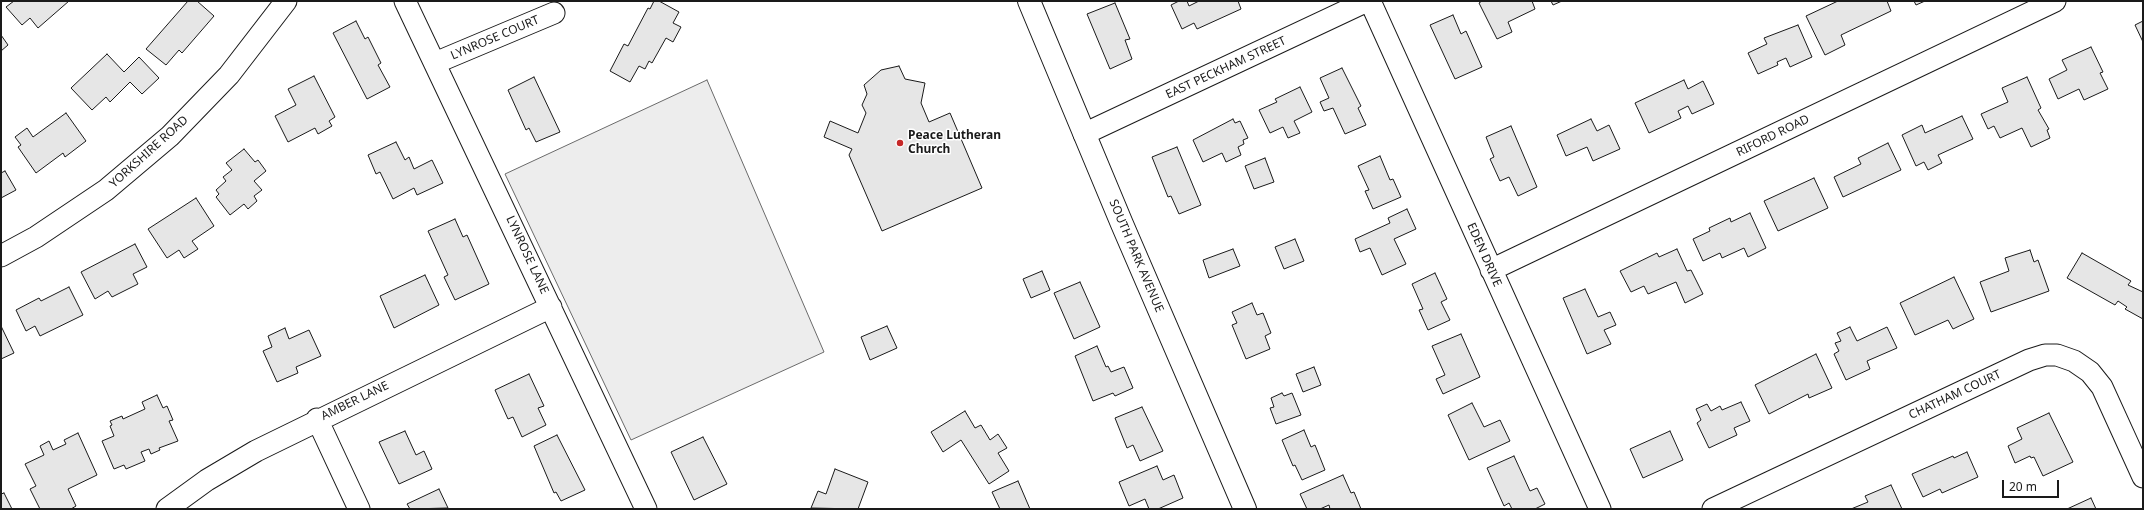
<!DOCTYPE html>
<style>
body{margin:0}
#map{position:relative;width:2144px;height:510px;overflow:hidden;background:#fff;font-family:"Noto Sans",sans-serif}
canvas{display:block}
.frame{position:absolute;inset:0;border:2px solid #1a1a1a;pointer-events:none}
.scale{position:absolute;left:2002px;top:480px;width:57px;height:18px;box-sizing:border-box;border:2px solid #1a1a1a;border-top:0;padding-left:5px;font-size:12px;line-height:14px;white-space:nowrap;color:#1a1a1a;-webkit-text-stroke:3px #fff;paint-order:stroke}
</style>
<div id="map">
<canvas width="2144" height="510"></canvas>
<div class="frame"></div>
<div class="scale">20 m</div>
</div>
<script>
const context = document.querySelector('canvas').getContext('2d');
context.lineJoin = 'round';
function paint(path, color) { context.fillStyle = color; context.fill(path, 'evenodd'); }
const poly = rows => new Path2D(rows.map(r => 'M' + r).join(''));
function strokePath(path, color, width, dash) { context.strokeStyle = color; context.lineWidth = width; context.lineCap = dash ? 'butt' : 'round'; context.setLineDash(dash || []); context.stroke(path); }
function drawText(font, color, halo, rows, align = 'center') {
  context.font = font + ' "Noto Sans",sans-serif'; context.lineWidth = 3; context.setLineDash([]); context.textBaseline = 'middle'; context.strokeStyle = halo; context.fillStyle = color; for (const [text, x, y, turn = 0] of rows) {
    context.save(); context.translate(x, y); context.rotate((+turn || 0) * Math.PI / 180); context.textAlign = isNaN(turn) ? turn : align; if (halo) context.strokeText(text, 0, 0); context.fillText(text, 0, 0); context.restore();
  }
}
const built = poly([
 [707,80,824,352,631,440,505,174,707,80]
]);
paint(built, '#ededed');
strokePath(built, '#6a6a6a', 1);
const building = poly([
 [14,1,69,1,38,28,30,18,22,25,6,7,14,1],
 [188,1,197,1,214,16,182,53,179,50,166,65,146,49,188,1],
 [654,1,659,1,679,12,673,23,681,27,673,42,666,38,652,63,649,61,645,69,639,66,630,82,610,71,624,44,628,46,648,8,650,9,654,1],
 [1179,1,1187,1,1189,6,1199,1,1238,1,1241,9,1197,29,1194,23,1182,29,1171,5,1179,1],
 [1482,1,1532,1,1535,9,1508,22,1512,32,1497,39,1479,3,1482,1],
 [1551,1,1562,1,1553,5,1551,1],
 [1838,1,1887,1,1891,11,1841,35,1845,45,1825,55,1806,16,1838,1],
 [1914,1,1925,1,1916,5,1914,1],
 [1115,3,1130,39,1125,40,1132,59,1110,69,1087,14,1115,3],
 [1453,15,1461,34,1466,31,1482,67,1455,79,1430,25,1453,15],
 [356,21,365,39,368,37,381,63,378,65,390,87,367,99,333,33,356,21],
 [2143,21,2143,42,2135,25,2143,21],
 [1798,25,1812,57,1790,67,1786,58,1777,62,1778,65,1758,74,1748,53,1767,44,1764,38,1798,25],
 [1,35,8,45,1,51,1,35],
 [2091,47,2103,72,2100,73,2108,89,2084,100,2079,89,2058,99,2049,79,2067,70,2062,60,2091,47],
 [107,54,124,72,139,57,159,78,142,94,130,82,110,102,106,97,92,110,71,88,107,54],
 [899,66,905,79,925,83,921,103,929,122,950,113,982,188,882,231,849,155,852,149,824,137,830,121,858,133,866,113,862,105,867,94,864,85,881,70,899,66],
 [1342,68,1361,106,1358,108,1366,125,1345,134,1333,108,1324,111,1320,102,1329,98,1320,78,1342,68],
 [314,76,335,117,329,121,332,126,318,134,315,128,288,142,275,116,296,105,288,89,314,76],
 [534,77,560,132,536,142,529,128,526,130,508,90,534,77],
 [2027,77,2041,108,2038,110,2049,129,2047,130,2050,138,2031,147,2022,128,2000,138,1994,126,1988,129,1981,114,2008,102,2002,88,2027,77],
 [1684,80,1688,89,1703,81,1714,104,1692,114,1688,106,1678,111,1681,118,1649,133,1635,103,1684,80],
 [1300,87,1312,112,1294,121,1300,133,1288,138,1283,127,1270,133,1259,110,1277,102,1275,99,1300,87],
 [66,113,86,141,65,157,63,153,36,173,18,147,21,145,15,137,27,128,33,137,66,113],
 [1962,116,1973,139,1938,155,1942,163,1928,170,1924,162,1916,166,1902,135,1922,125,1925,133,1962,116],
 [1233,119,1235,123,1240,121,1248,138,1243,140,1244,144,1238,147,1241,155,1226,162,1222,153,1203,162,1193,140,1233,119],
 [1591,119,1597,131,1609,125,1620,149,1593,161,1587,147,1566,156,1557,135,1591,119],
 [1511,126,1537,187,1518,196,1509,177,1500,181,1490,159,1494,157,1486,137,1511,126],
 [396,142,405,160,409,157,414,169,432,160,443,183,417,195,414,188,393,199,380,172,376,174,368,155,396,142],
 [1888,143,1901,170,1843,197,1834,177,1861,164,1858,158,1888,143],
 [1177,147,1201,205,1179,214,1171,196,1168,197,1152,157,1177,147],
 [244,149,255,162,258,160,266,171,254,181,262,190,254,196,257,201,248,209,244,204,230,215,216,197,219,194,216,190,226,181,223,177,232,170,226,163,244,149],
 [1380,156,1390,180,1393,179,1401,197,1373,209,1365,191,1369,190,1358,166,1380,156],
 [1265,158,1274,182,1254,189,1245,166,1265,158],
 [5,171,16,190,1,198,1,173,5,171],
 [1814,178,1828,208,1778,231,1764,201,1814,178],
 [196,198,214,226,192,241,198,249,184,258,179,250,167,258,148,229,196,198],
 [1407,209,1416,229,1394,239,1406,264,1382,275,1370,248,1360,252,1355,239,1390,223,1388,218,1407,209],
 [1750,213,1766,248,1748,257,1744,248,1722,258,1720,253,1703,261,1693,239,1710,231,1709,228,1730,218,1731,222,1750,213],
 [455,219,463,237,467,235,489,284,455,300,444,277,448,275,428,231,455,219],
 [1295,239,1304,261,1284,269,1275,247,1295,239],
 [135,244,147,267,133,274,138,284,112,297,108,291,95,299,81,272,135,244],
 [1233,249,1240,266,1209,278,1203,260,1233,249],
 [1677,249,1687,271,1691,270,1703,294,1685,303,1676,282,1648,294,1644,286,1631,292,1620,271,1657,253,1659,257,1677,249],
 [2030,250,2034,262,2038,260,2049,291,1991,312,1980,282,2009,271,2005,258,2030,250],
 [2082,253,2131,281,2128,285,2143,292,2143,319,2125,309,2127,307,2118,301,2115,305,2067,278,2082,253],
 [1042,271,1050,290,1031,298,1023,279,1042,271],
 [1435,273,1447,299,1441,302,1450,320,1428,330,1419,310,1423,309,1412,284,1435,273],
 [425,275,439,305,394,328,380,296,425,275],
 [1954,277,1974,319,1953,329,1948,320,1915,335,1900,303,1954,277],
 [1080,282,1100,327,1074,339,1054,293,1080,282],
 [69,287,83,315,40,336,35,326,26,331,16,310,39,298,41,301,69,287],
 [1585,289,1598,317,1610,312,1616,325,1604,330,1611,344,1587,354,1563,298,1585,289],
 [1252,303,1257,315,1263,313,1271,333,1265,336,1270,349,1246,359,1232,325,1237,323,1232,312,1252,303],
 [1,326,14,353,1,359,1,326],
 [887,326,897,348,870,360,861,337,887,326],
 [1850,327,1857,341,1887,327,1897,348,1867,361,1870,369,1846,380,1834,354,1839,351,1835,343,1841,341,1837,333,1850,327],
 [285,328,289,339,309,330,321,356,296,367,298,373,277,382,263,351,272,347,268,336,285,328],
 [1461,334,1480,377,1443,394,1436,379,1445,375,1432,346,1461,334],
 [1097,346,1106,367,1108,366,1111,372,1124,367,1133,388,1115,396,1113,393,1093,401,1075,356,1097,346],
 [1816,354,1832,388,1809,398,1808,394,1769,414,1755,385,1816,354],
 [1314,367,1321,385,1303,392,1296,374,1314,367],
 [529,374,544,406,538,408,546,425,522,437,513,417,508,419,495,390,529,374],
 [1282,393,1284,396,1292,393,1301,415,1276,424,1270,408,1274,407,1271,398,1282,393],
 [157,395,163,408,167,406,173,420,169,421,178,441,159,448,160,450,151,454,149,449,141,452,145,461,126,469,124,465,114,469,102,441,114,436,110,426,112,425,110,421,122,416,123,419,145,409,142,402,157,395],
 [1741,402,1750,421,1734,428,1737,435,1709,448,1697,423,1701,420,1696,409,1707,404,1711,411,1720,406,1722,410,1741,402],
 [1472,403,1484,427,1500,420,1510,441,1469,460,1448,415,1472,403],
 [1142,407,1163,451,1140,461,1133,445,1127,448,1115,418,1142,407],
 [965,411,975,428,981,425,990,440,998,434,1007,448,998,453,1009,471,989,484,961,440,943,452,931,432,965,411],
 [2049,413,2073,462,2043,476,2034,457,2031,458,2030,456,2015,463,2008,446,2022,439,2017,428,2049,413],
 [1304,430,1311,447,1315,445,1325,470,1302,480,1295,465,1293,466,1282,440,1304,430],
 [405,431,416,455,424,451,432,469,399,484,379,442,405,431],
 [1670,431,1683,460,1643,478,1630,449,1670,431],
 [78,433,97,475,68,489,76,506,71,509,40,509,30,489,36,486,25,464,44,455,40,446,49,441,53,450,66,444,64,440,78,433],
 [557,435,585,490,561,501,556,492,554,493,534,446,557,435],
 [703,437,727,484,694,500,671,452,703,437],
 [1967,452,1978,477,1942,493,1940,489,1923,497,1912,474,1953,456,1954,458,1967,452],
 [1514,456,1530,491,1537,488,1545,504,1535,509,1512,509,1509,503,1504,506,1487,468,1514,456],
 [1157,466,1163,480,1174,475,1183,498,1158,509,1149,509,1145,499,1129,506,1119,482,1157,466],
 [835,469,868,482,858,509,811,508,818,491,826,494,835,469],
 [1343,475,1351,493,1354,492,1361,509,1330,509,1329,505,1320,509,1307,509,1300,494,1343,475],
 [1018,481,1030,509,1000,509,992,492,1018,481],
 [1891,485,1902,509,1851,509,1868,502,1865,496,1891,485],
 [439,489,448,508,410,509,407,504,439,489],
 [4,493,12,509,1,509,1,494,4,493],
 [2091,498,2096,509,2067,509,2091,498]
]);
paint(building, '#e6e6e6');
strokePath(building, '#1a1a1a', 1);
const minor = poly([
 [405,1,646,509],
 [1370,1,1600,509],
 [435,63,554,13],
 [1084,134,1367,1],
 [1,256,36,237,106,190,170,136,229,75,286,1],
 [1491,270,2055,1],
 [317,419,359,509],
 [167,509,207,480,256,451,551,307],
 [1713,509,2029,360,2045,355,2057,355,2074,361,2090,372,2102,387,2143,477]
]);
const major = poly([
 [1029,1,1122,224,1245,509]
]);
strokePath(minor, '#1a1a1a', 23);
strokePath(major, '#1a1a1a', 24);
strokePath(minor, '#fff', 21);
strokePath(major, '#fff', 22);
for (const [x, y, r, color] of [
 [900,143,4,"#c62828"]
]) { const dot = new Path2D(); dot.arc(x, y, r, 0, 2 * Math.PI); context.fillStyle = color; context.fill(dot); strokePath(dot, '#fff', 1.5); }
drawText('12px', '#1a1a1a', '#fff', [
 ["LYNROSE COURT",495,38,-23],
 ["EAST PECKHAM STREET",1226,68,-25],
 ["RIFORD ROAD",1773,136,-26],
 ["YORKSHIRE ROAD",149,152,-42],
 ["LYNROSE LANE",527,255,65],
 ["EDEN DRIVE",1484,255,66],
 ["SOUTH PARK AVENUE",1136,256,67],
 ["CHATHAM COURT",1955,395,-25],
 ["AMBER LANE",355,401,-26]
]);
drawText('bold 12px', '#1a1a1a', '#fff', [
 ["Peace Lutheran",908,136],
 ["Church",908,150]
], 'left');
</script>
